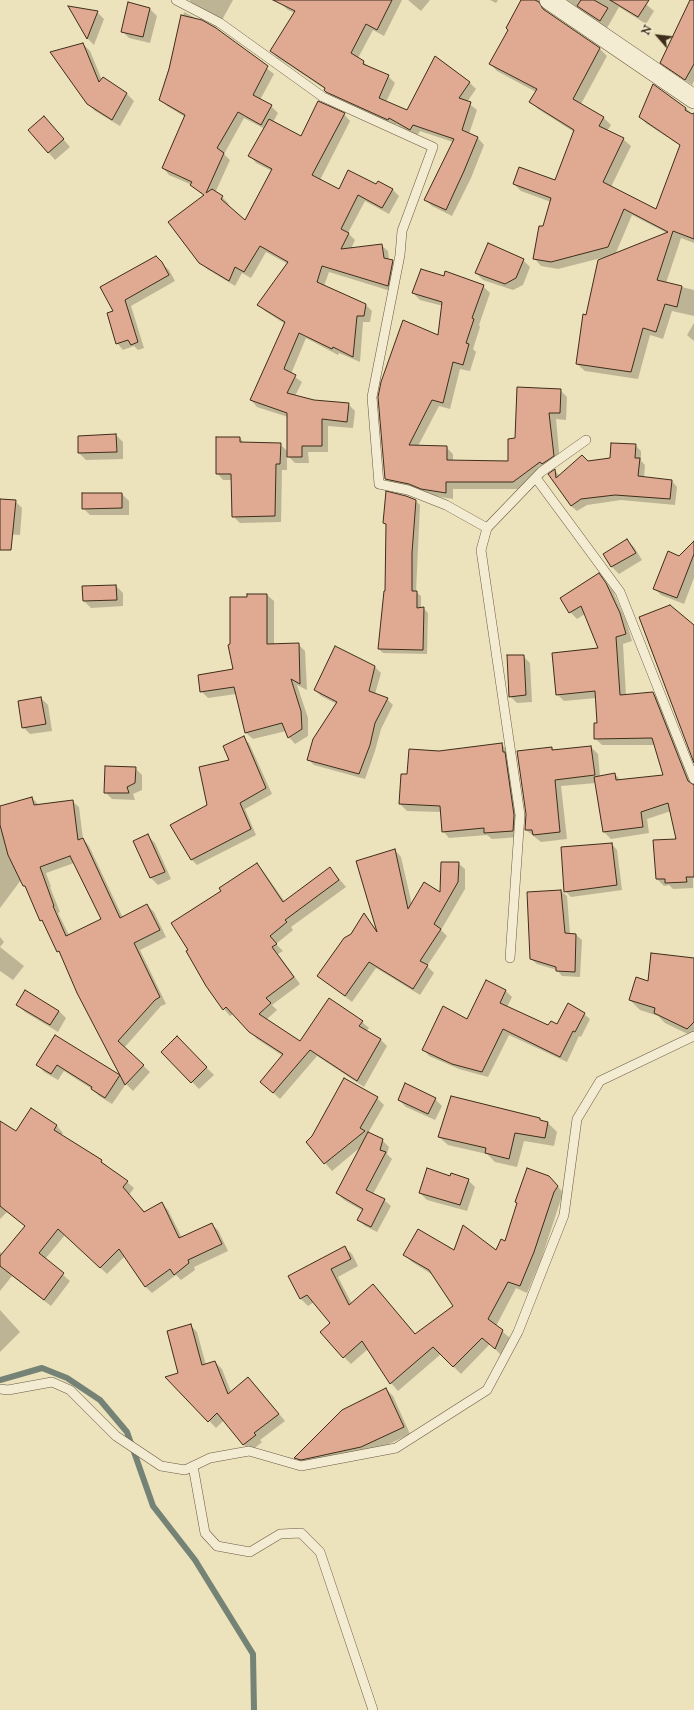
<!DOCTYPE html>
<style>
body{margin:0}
#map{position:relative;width:694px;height:1710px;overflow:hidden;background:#ece2bb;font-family:"IM FELL Great Primer",serif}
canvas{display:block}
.north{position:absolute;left:638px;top:16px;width:40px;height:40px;-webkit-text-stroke:3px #f3ecd3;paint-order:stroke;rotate:298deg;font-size:11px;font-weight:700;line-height:16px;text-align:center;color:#3e2d1a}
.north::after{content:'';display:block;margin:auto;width:14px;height:18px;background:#3e2d1a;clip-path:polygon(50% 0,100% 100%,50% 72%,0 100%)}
</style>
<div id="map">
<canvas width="694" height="1710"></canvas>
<div class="north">N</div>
</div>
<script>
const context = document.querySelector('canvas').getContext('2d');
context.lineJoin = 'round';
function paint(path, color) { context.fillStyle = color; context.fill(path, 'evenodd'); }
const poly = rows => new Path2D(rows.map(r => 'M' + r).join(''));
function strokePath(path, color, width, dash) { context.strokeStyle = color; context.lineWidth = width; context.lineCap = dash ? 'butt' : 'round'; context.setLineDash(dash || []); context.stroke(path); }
paint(poly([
 [189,0,233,0,222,20,194,5],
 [277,0,402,0,384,36,373,30,358,58,371,68,388,76,395,83,386,102,407,112,469,82,476,89,467,102,477,110,469,134,478,138,484,145,471,178,452,216,432,206,425,200,453,142,420,131,417,136,396,124,395,126,332,97,325,89,278,58,271,51,295,13,288,10],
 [408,0,430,0,421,11],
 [490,0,498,0,496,3],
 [523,0,548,0,545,7,546,12,600,49,607,56,581,104,604,118,611,125,607,131,623,139,631,146,611,187,657,210,681,146,647,124,640,117,686,108,694,116,694,243,681,238,666,283,694,290,694,316,672,311,663,339,650,335,638,379,585,371,577,364,587,316,609,256,558,269,541,266,534,258,551,202,521,191,514,184,556,181,574,132,538,109,530,101,536,92,497,71,490,64,509,30],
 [632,215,667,233,615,255],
 [567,0,641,0,654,11,646,24,619,7,607,28],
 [691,0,694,0,694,81,692,85,668,69,661,62],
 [129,3,150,9,157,16,150,43,129,38,122,31],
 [70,8,97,12,104,19,94,45,87,38],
 [184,12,216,29,274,74,260,100,271,106,278,113,273,122,301,137,344,114,350,121,320,180,339,190,377,186,379,182,393,190,399,196,389,214,365,201,348,233,355,240,351,249,381,245,388,251,389,260,399,268,394,292,329,272,324,286,366,305,372,311,370,322,363,322,360,362,339,353,338,355,306,338,291,374,302,382,295,396,313,401,348,404,355,411,353,428,328,426,328,452,308,452,309,463,295,463,287,455,287,470,282,470,281,522,240,523,233,516,232,480,223,480,217,473,240,438,244,443,280,444,288,452,288,417,257,407,251,400,285,324,265,311,259,305,288,264,266,252,251,278,242,273,235,286,207,269,200,262,204,196,192,185,169,175,163,168,185,117,167,106,160,100],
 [244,118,265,129,250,156,256,163,272,171,245,222,227,206,229,204,222,197,215,193,230,160,224,154],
 [83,44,90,51,102,80,104,78,127,94,134,101,120,126,95,111,88,104],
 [44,117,70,147,55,160,29,130],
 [155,257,169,270,175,281,131,306,144,348,138,350,134,346,123,350,117,343,115,312],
 [523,260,530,267,523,285,513,290,483,280,476,273],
 [445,277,483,286,490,293,479,325,480,327,473,349,476,352,470,371,460,369,450,409,439,406,418,446,446,447,453,454,453,462,509,462,516,439,560,390,567,397,566,420,556,419,560,463,520,489,453,489,453,499,429,495,393,486,386,479,438,336,443,306,420,300,413,293],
 [694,323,694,341,687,335],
 [116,435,123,442,123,459,86,460,79,453,79,437],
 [635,445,641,451,641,461,645,465,644,478,672,481,677,487,675,505,621,500,587,505,577,511,571,506,550,474,555,471,560,476,588,462,611,459],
 [83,494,122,494,129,501,129,515,90,515,83,508],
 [0,500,15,501,22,508,20,535,4,534,0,529],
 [416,501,420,505,416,592,421,596,421,608,423,608,428,613,427,654,383,653,379,649,386,592,387,526,384,523],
 [627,540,634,547,642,560,619,574,612,567,604,554],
 [694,542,694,578,684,604,661,595,654,588,679,557],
 [599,574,613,591,626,621,632,641,623,644,626,695,653,693,660,700,666,716,664,718,669,723,694,785,693,888,673,889,669,885,664,886,657,879,678,840,671,811,647,819,649,833,611,839,604,832,596,783,561,786,567,839,541,842,526,830,551,748,554,750,591,747,598,754,600,777,615,774,621,781,664,776,655,745,602,745,595,738,598,724,596,698,564,701,557,694,599,649,585,614,577,619,570,612,561,599],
 [116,586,123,593,123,606,91,608,84,601],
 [267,595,274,601,274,644,298,644,305,651,307,690,297,685,308,718,308,736,295,744,289,737,286,731,253,739,246,733,236,694,208,698,201,691,234,670,248,598],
 [523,656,530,663,532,702,517,703,510,696],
 [375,667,381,673,375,694,387,699,393,705,381,729,375,751,365,779,314,765,308,759,337,704,321,696,315,690],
 [41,698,48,705,52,731,30,734,23,727],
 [243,738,249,743,272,794,245,809,256,835,197,865,191,859,208,805],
 [501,744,508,750,519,837,492,839,487,835,449,838,443,831,442,812,407,811,400,804,439,752],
 [135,768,142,775,142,790,133,794,135,800,112,799,105,792],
 [32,798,39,805,72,801,79,807,83,839,89,846,123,918,147,905,154,912,166,937,140,950,166,1004,161,1006,124,1048,150,1072,133,1091,126,1084,112,1104,99,1096,92,1089,64,1071,58,1080,44,1072,38,1065,55,1037,119,1076,123,1080,62,956,58,951,45,924,41,920,28,891,21,880,0,908,0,826,1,825,0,807],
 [74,863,102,919,69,935,58,913,60,912,50,887,51,887,46,873],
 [148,836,155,843,171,879,158,885,151,878,135,841],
 [612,844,617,850,622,890,571,897,565,891],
 [395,850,401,857,412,905,441,893,458,863,465,869,465,889,441,930,447,936,427,966,434,973,420,995,376,968,352,1002,318,975,351,934,364,915,378,932],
 [256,864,263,871,285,902,330,868,346,887,291,927,293,930,276,944,283,951,278,954,300,984,272,1005,277,1010,266,1020,300,1042,362,1022,369,1028,366,1032,380,1039,387,1046,364,1087,317,1056,280,1099,261,1082,283,1056,257,1039,233,1014,230,1016,224,1009,222,892],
 [561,891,567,896,570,934,576,935,582,940,580,977,562,976,557,970,537,964,531,959],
 [0,937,4,942,0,947,24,966,13,980,0,971],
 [694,959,694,1037,665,1023,658,1016,640,1010,630,1000,649,982],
 [506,991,512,997,507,1007,549,1027,557,1025,584,1014,590,1019,581,1037,579,1036,567,1062,509,1035,488,1077,459,1069,429,1056,424,1050,468,1020],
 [18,1005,59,1011,66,1018,58,1032,25,1012],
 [177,1038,214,1075,199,1089,163,1052],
 [377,1098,384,1105,368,1133,382,1140,389,1147,387,1154,392,1159,373,1194,384,1200,391,1206,377,1232,365,1226,359,1220,363,1211,344,1200,337,1193,363,1145,332,1171,307,1142],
 [435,1099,442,1106,435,1120,406,1107,399,1100],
 [31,1110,57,1126,63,1133,61,1135,101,1161,127,1182,134,1188,129,1195,145,1212,162,1203,168,1210,182,1238,211,1224,218,1230,228,1251,194,1267,195,1270,181,1280,176,1275,152,1293,145,1286,125,1256,107,1274,65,1235,45,1259,70,1281,51,1306,12,1276,0,1291,0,1252,3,1254,26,1227,7,1212,0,1219,0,1122,16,1132],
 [539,1119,542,1122,548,1123,557,1132,554,1146,524,1141,517,1167,495,1162,487,1154,448,1145,439,1137],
 [468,1180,475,1187,467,1211,427,1200,420,1193],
 [556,1184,564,1194,561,1199,541,1260,527,1293,516,1288,496,1326,510,1338,502,1356,490,1344,461,1374,441,1354,398,1391,391,1383,368,1349,351,1364,344,1357,331,1323,314,1302,308,1306,300,1298,344,1247,352,1254,358,1266,338,1277,352,1304,373,1285,415,1334,454,1306,433,1275,412,1262,404,1255,455,1251,497,1251],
 [0,1310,20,1332,0,1352],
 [190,1325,197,1332,206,1365,215,1362,222,1369,231,1392,255,1385,285,1421,260,1440,262,1442,250,1452,224,1420,216,1428,167,1377,179,1373],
 [386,1389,393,1396,410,1434,368,1454,302,1464,296,1458]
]), '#0003');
strokePath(poly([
 [0,1380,42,1368,67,1378,100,1400,127,1432,153,1506,195,1560,253,1654,254,1710]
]), '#758376', 6);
const building = poly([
 [273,0,392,0,377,30,366,24,351,53,364,61,363,64,389,75,379,98,407,110,435,56,470,82,459,98,471,102,462,130,478,137,464,171,446,210,424,200,454,139,413,125,410,130,389,118,388,120,326,92,324,90,325,88,270,51,295,11,273,0],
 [521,0,535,0,539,2,543,9,600,48,573,99,604,117,599,126,624,138,603,182,656,209,680,145,639,117,653,84,686,108,685,110,692,114,694,113,694,239,673,231,657,280,682,286,677,307,665,304,656,332,643,328,631,372,576,364,583,314,586,315,598,260,668,232,624,209,608,247,551,262,533,259,539,226,543,226,551,198,513,184,519,167,555,180,574,130,529,102,537,89,489,64,508,30,506,28,521,0],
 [581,0,594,0,608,8,600,21,577,6,581,0],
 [610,0,649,0,638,17,610,0],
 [690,0,694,0,694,64,685,80,660,63,690,0],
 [128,2,150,8,143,37,121,32,128,2],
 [68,6,98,11,87,39,68,6],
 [181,15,202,20,216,28,268,66,253,95,272,105,261,125,238,112,217,148,224,153,206,193,212,189,223,196,221,199,245,220,272,169,248,156,269,119,301,136,318,101,345,113,312,175,339,189,348,170,376,184,378,181,393,189,382,208,358,195,341,229,349,233,341,249,382,244,384,258,393,260,388,286,322,266,317,282,366,304,364,316,357,316,353,357,333,347,332,349,299,333,285,366,284,369,296,375,287,393,314,400,349,403,347,422,322,419,322,446,302,446,302,457,287,457,287,413,250,400,285,322,257,305,288,262,260,246,244,272,235,267,229,281,199,263,168,222,204,195,190,185,192,182,162,168,185,115,159,100,169,69,181,15],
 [83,43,99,82,103,77,127,93,112,120,87,104,50,52,83,43],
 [44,116,64,139,48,153,28,130,44,116],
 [488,243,524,259,516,278,505,284,475,273,488,243],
 [156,256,162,262,169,275,125,300,138,342,131,345,128,340,116,344,107,313,113,311,100,287,156,256],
 [421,269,444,276,445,271,484,285,472,318,474,319,466,343,469,344,463,365,453,362,443,403,432,400,409,445,447,446,447,460,508,461,508,439,515,438,517,387,561,389,560,413,549,413,554,456,542,464,540,462,513,482,446,482,446,493,421,489,409,484,385,479,378,397,381,382,403,320,438,335,442,302,412,293,421,269],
 [116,434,117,452,78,453,78,436,116,434],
 [216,437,240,437,240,442,281,443,280,464,276,464,275,516,232,517,231,474,216,474,216,437],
 [611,443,636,444,635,458,640,458,638,476,672,480,670,499,615,495,581,499,571,506,548,474,555,469,556,478,582,455,588,461,610,458,611,443],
 [386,491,406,496,416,500,412,553,412,591,417,591,417,608,424,607,423,650,378,649,384,591,385,591,386,524,383,523,386,491],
 [82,493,122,493,122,508,82,509,82,493],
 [0,499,16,500,11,550,0,550,0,499],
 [627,539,636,553,611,567,603,554,627,539],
 [694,541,694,554,677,598,653,589,668,551,679,556,694,541],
 [599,573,606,583,620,613,626,634,616,637,620,695,653,692,688,781,694,785,694,877,686,877,687,882,665,883,665,879,656,879,653,840,676,839,668,803,641,812,643,827,603,832,594,777,615,773,616,780,663,775,652,738,594,739,594,723,597,723,595,691,556,695,552,653,598,648,581,606,569,613,560,598,599,573],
 [116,585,117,600,83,601,82,586,116,585],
 [247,594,267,594,267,644,299,643,300,684,291,679,301,711,302,729,288,738,282,723,245,733,234,687,200,692,198,675,233,669,228,645,230,644,230,597,247,597,247,594],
 [670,605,694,625,694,763,639,617,670,605],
 [335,646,375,666,369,691,388,698,375,723,370,745,359,774,307,760,313,739,337,702,314,690,335,646],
 [507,655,524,655,526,695,509,697,507,655],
 [41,697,46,724,22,728,18,701,41,697],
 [244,736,266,788,240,803,251,829,191,860,170,825,207,805,199,767,229,760,223,746,244,736],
 [502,743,503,752,505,752,514,815,513,831,484,833,484,828,442,832,440,806,399,804,401,774,407,774,409,749,439,751,502,743],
 [591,746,595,775,555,780,560,832,533,835,532,830,525,830,526,814,517,751,552,747,552,750,591,746],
 [105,766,136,767,135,783,127,787,129,793,104,793,105,766],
 [32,797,34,805,73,800,78,840,83,838,120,918,147,904,160,930,134,943,160,997,155,1000,118,1041,144,1065,125,1085,77,993,59,951,57,952,42,920,40,921,25,886,23,886,8,855,0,825,0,806,32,797],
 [70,856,101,919,66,936,53,906,54,906,40,867,70,856],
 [148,834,165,872,150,878,133,841,148,834],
 [612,843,617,885,564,892,561,847,612,843],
 [395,849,408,909,424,882,440,892,441,862,459,862,458,882,434,924,441,929,420,961,428,965,413,989,369,962,345,996,317,976,344,938,351,934,364,913,377,932,356,861,395,849],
 [257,863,283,902,330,867,339,880,285,920,287,922,270,936,277,944,272,947,294,977,266,998,271,1003,259,1014,300,1041,329,998,363,1021,359,1026,381,1039,357,1081,310,1050,273,1093,260,1082,283,1054,249,1032,226,1007,223,1010,206,986,186,951,188,950,171,923,221,891,219,888,257,863],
 [561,890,565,933,576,934,575,972,556,971,556,967,530,959,527,892,561,890],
 [651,953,694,958,694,1022,687,1029,654,1013,655,1008,629,1000,636,977,648,981,651,953],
 [486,980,506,990,500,1003,548,1025,551,1021,557,1024,568,1003,585,1013,575,1032,573,1031,560,1057,503,1029,482,1072,452,1064,422,1050,443,1006,467,1019,486,980],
 [25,990,59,1011,50,1025,16,1005,25,990],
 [55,1035,120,1075,105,1098,91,1089,92,1087,57,1065,51,1074,36,1065,55,1035],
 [177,1036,207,1067,191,1083,161,1052,177,1036],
 [344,1078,378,1097,360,1128,365,1131,324,1164,306,1142,312,1136,344,1078],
 [405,1083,436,1098,428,1114,398,1100,405,1083],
 [451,1096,540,1118,540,1120,548,1122,545,1138,515,1133,509,1159,485,1153,486,1148,438,1137,451,1096],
 [31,1108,57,1125,54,1130,102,1160,101,1162,128,1181,123,1187,144,1212,162,1202,179,1238,212,1223,222,1244,188,1260,189,1263,174,1275,170,1269,145,1287,119,1249,100,1268,58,1229,39,1253,64,1273,44,1300,0,1266,0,1256,25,1226,0,1206,0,1121,16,1131,31,1108],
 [368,1132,383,1139,380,1150,386,1152,366,1190,385,1199,371,1227,357,1220,363,1209,336,1193,368,1132],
 [427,1168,450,1176,451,1173,469,1179,460,1205,419,1193,427,1168],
 [527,1168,549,1176,558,1186,554,1192,534,1252,520,1286,508,1282,488,1319,503,1330,495,1349,482,1338,453,1367,433,1347,390,1384,362,1341,343,1358,320,1332,330,1323,307,1295,300,1299,288,1276,345,1246,351,1259,331,1269,349,1305,373,1284,415,1334,453,1306,429,1270,403,1255,418,1229,454,1250,463,1225,496,1250,501,1239,505,1241,517,1203,515,1202,527,1168],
 [191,1324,202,1365,215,1361,228,1394,248,1377,279,1414,254,1433,256,1435,243,1445,217,1413,208,1422,165,1377,178,1373,167,1331,191,1324],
 [386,1388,404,1427,361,1447,301,1460,294,1458,342,1410,386,1388]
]);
paint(building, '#e0aa92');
strokePath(building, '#3e2d1a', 1);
const lane = poly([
 [176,0,220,23,323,97,433,147,402,231,400,255,372,397,379,484,408,490,446,505,487,528],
 [536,478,620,592,694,779],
 [510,958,520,815,481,550,487,528,541,472,586,440],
 [0,1389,8,1390,52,1382,70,1390,116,1436,161,1466,185,1470,210,1458,249,1451,301,1466,396,1448,487,1390,518,1332,564,1215,577,1119,600,1081,694,1036],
 [193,1466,205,1533,217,1546,250,1552,280,1534,301,1533,320,1552,373,1710]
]);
const street = poly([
 [549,0,694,99]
]);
strokePath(lane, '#6a5a42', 10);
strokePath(street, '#6a5a42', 20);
strokePath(lane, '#f3ecd3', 9);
strokePath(street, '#f3ecd3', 19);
</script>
